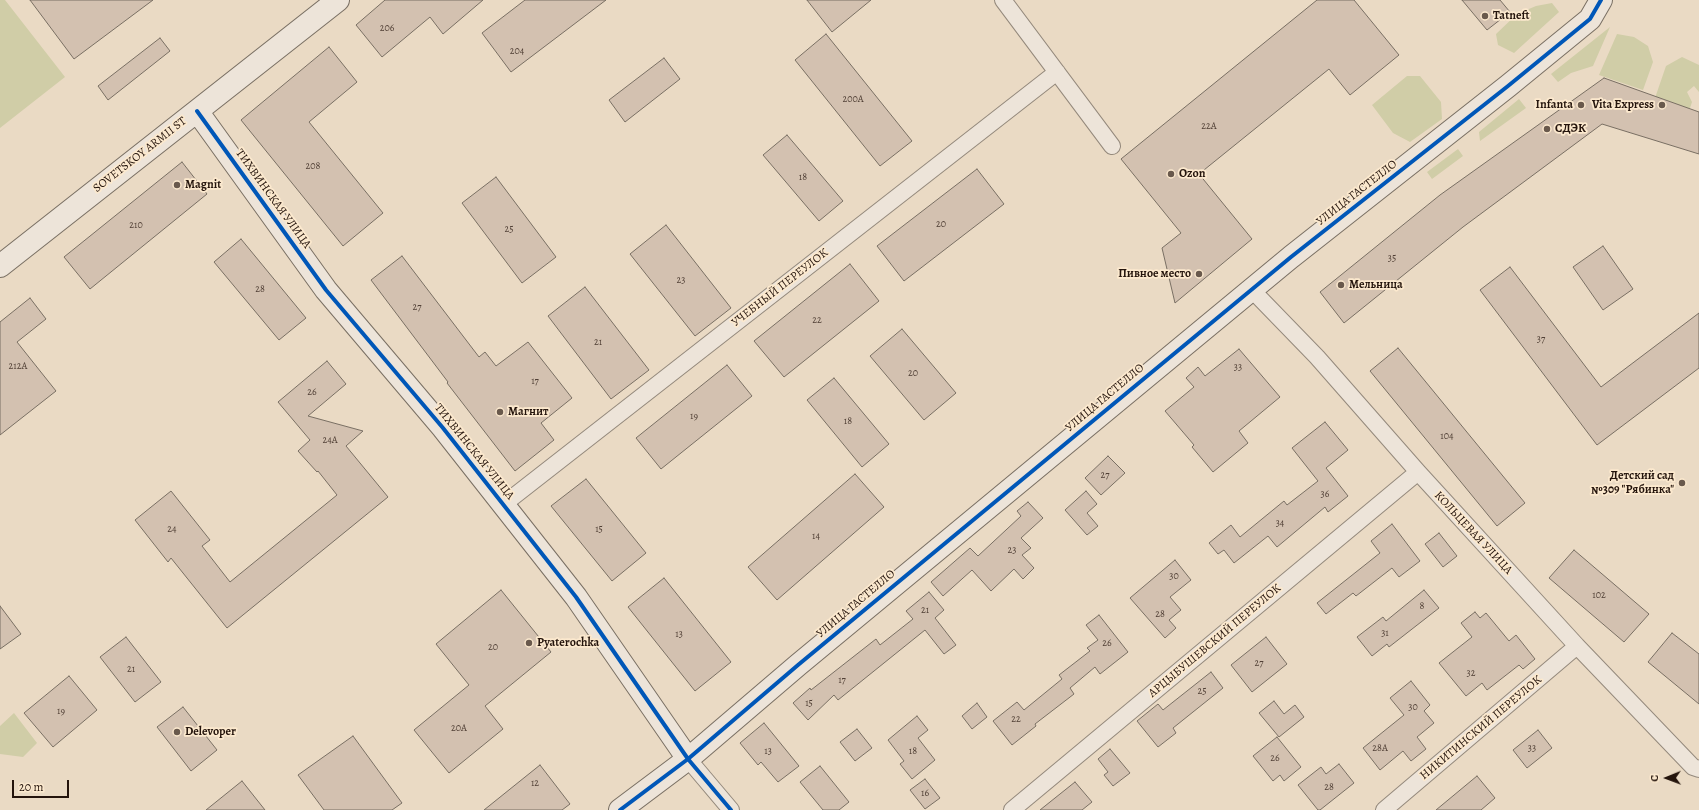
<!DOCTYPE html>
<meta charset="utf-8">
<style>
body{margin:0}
#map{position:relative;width:1699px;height:810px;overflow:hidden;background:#eadac4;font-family:Alegreya,serif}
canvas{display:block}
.north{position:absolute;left:1647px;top:758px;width:40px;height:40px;-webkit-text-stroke:3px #fce9ce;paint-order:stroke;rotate:269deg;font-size:11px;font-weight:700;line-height:16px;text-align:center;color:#24140c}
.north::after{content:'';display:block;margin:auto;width:14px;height:18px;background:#24140c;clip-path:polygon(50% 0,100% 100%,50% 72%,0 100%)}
.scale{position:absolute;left:12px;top:780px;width:57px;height:18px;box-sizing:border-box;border:2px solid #24140c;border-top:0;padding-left:5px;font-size:12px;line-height:14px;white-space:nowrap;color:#24140c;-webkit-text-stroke:3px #fce9ce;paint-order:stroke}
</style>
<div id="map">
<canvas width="1699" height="810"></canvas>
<div class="north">С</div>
<div class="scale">20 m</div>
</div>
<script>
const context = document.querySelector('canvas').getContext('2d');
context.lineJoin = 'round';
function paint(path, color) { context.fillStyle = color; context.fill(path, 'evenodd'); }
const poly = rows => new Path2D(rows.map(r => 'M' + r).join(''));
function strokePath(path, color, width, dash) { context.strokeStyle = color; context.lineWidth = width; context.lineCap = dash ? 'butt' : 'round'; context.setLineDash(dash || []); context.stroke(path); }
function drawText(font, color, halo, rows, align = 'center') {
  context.font = font + ' Alegreya,serif'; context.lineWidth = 3.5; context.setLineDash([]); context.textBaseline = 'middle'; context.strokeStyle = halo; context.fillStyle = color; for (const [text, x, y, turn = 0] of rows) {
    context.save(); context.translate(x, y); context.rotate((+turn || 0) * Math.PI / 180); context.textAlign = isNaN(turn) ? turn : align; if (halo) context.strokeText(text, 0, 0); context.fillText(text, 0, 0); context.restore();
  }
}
paint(poly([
 [0,0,5,0,65,77,0,128],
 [1552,3,1559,12,1514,53,1498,45,1496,34,1517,14,1536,6],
 [1610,27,1593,66,1571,73,1558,82,1551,74],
 [1617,34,1634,37,1648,46,1653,62,1643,90,1599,75],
 [1682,57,1699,65,1699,92,1694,86,1687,92,1692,102,1690,108,1681,111,1655,98,1666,66],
 [1407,76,1420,76,1441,102,1442,119,1410,142,1393,133,1372,105],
 [1519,99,1526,108,1480,141,1479,132],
 [1458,149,1463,156,1432,179,1427,172],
 [14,713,37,743,23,757,0,754,0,726]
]), '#d0cda7');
const building = poly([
 [30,0,153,0,74,59,30,0],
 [385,0,483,0,443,34,430,17,382,57,356,25,385,0],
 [525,0,606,0,511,72,482,33,525,0],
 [807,0,871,0,832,32,807,0],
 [1317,0,1354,0,1399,55,1350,95,1329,69,1199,174,1252,239,1175,303,1162,248,1181,233,1121,159,1317,0],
 [1462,0,1500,0,1510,12,1487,30,1462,0],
 [826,34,912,141,880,166,795,60,826,34],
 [160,38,170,51,108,100,98,86,160,38],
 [329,47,357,82,309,122,383,213,343,246,241,120,329,47],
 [664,58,680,79,625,122,609,100,664,58],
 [1604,78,1699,112,1699,154,1602,124,1463,227,1344,323,1320,292,1440,195,1604,78],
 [787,135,843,201,819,221,763,155,787,135],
 [182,162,207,194,90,289,64,257,182,162],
 [977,169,1004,204,904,281,877,246,977,169],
 [496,177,556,257,522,283,462,203,496,177],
 [666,225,731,308,695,336,630,254,666,225],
 [241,239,306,318,279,340,214,262,241,239],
 [1603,246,1633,289,1603,310,1573,267,1603,246],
 [402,256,479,357,485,352,496,366,528,342,572,398,541,423,554,440,515,471,447,383,448,382,371,280,402,256],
 [850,264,879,301,784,377,754,341,850,264],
 [1510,267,1601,387,1699,313,1699,368,1597,445,1480,290,1510,267],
 [585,287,649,370,611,399,548,316,585,287],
 [30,298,46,319,17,342,56,391,0,435,0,322,30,298],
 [902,329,956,393,924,420,870,356,902,329],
 [1398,348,1525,503,1497,526,1370,371,1398,348],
 [1239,349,1280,397,1239,431,1248,443,1213,472,1192,447,1194,445,1165,411,1194,387,1186,378,1198,367,1205,376,1239,349],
 [327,361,346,384,308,416,363,431,346,446,388,497,227,628,171,558,168,562,135,520,171,491,210,540,202,546,230,582,337,495,318,471,317,472,298,451,310,440,278,402,327,361],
 [727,365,752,396,661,469,636,438,727,365],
 [834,378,889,444,862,467,807,400,834,378],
 [1325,422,1348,450,1326,468,1348,496,1328,512,1325,507,1277,547,1268,536,1234,563,1224,550,1218,554,1209,543,1231,525,1240,537,1284,501,1287,505,1318,481,1292,448,1325,422],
 [1108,456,1125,473,1101,495,1085,478,1108,456],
 [855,474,884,507,777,600,748,567,855,474],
 [586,479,646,553,612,581,551,506,586,479],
 [1086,491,1097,504,1087,513,1098,526,1087,535,1065,510,1086,491],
 [1028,502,1043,518,1021,538,1031,548,1022,555,1034,568,1023,579,1014,569,991,591,972,570,943,596,931,582,970,548,978,556,1021,516,1017,511,1028,502],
 [1392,524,1420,561,1399,577,1392,568,1356,596,1353,593,1326,614,1317,603,1380,553,1371,541,1392,524],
 [1439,533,1457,556,1443,567,1425,544,1439,533],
 [1574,550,1649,614,1624,642,1549,578,1574,550],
 [1175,560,1191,580,1170,597,1181,610,1169,620,1176,628,1165,638,1130,598,1175,560],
 [664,578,731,662,695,691,628,607,664,578],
 [501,590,551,652,485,706,503,729,449,773,414,730,469,685,436,644,501,590],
 [1424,590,1439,608,1389,647,1387,644,1372,656,1357,637,1383,617,1386,621,1424,590],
 [929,592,944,610,935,618,956,645,944,654,925,630,838,700,834,695,808,720,793,703,810,688,811,690,876,639,880,645,913,619,906,611,929,592],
 [0,606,21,634,0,649,0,606],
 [1475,612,1480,618,1486,613,1509,641,1516,635,1535,659,1523,669,1519,665,1487,690,1482,683,1466,696,1439,663,1472,637,1461,623,1475,612],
 [1099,615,1128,652,1100,674,1095,667,1070,688,1074,694,1035,724,1036,726,1012,745,993,721,1017,702,1024,710,1062,679,1059,675,1090,651,1087,648,1098,640,1086,625,1099,615],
 [1672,633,1699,654,1699,704,1648,662,1672,633],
 [126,637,161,682,135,702,100,657,126,637],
 [1266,637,1287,664,1252,692,1231,665,1266,637],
 [1211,672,1223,688,1173,728,1176,733,1158,747,1137,721,1158,704,1163,710,1211,672],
 [69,676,97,710,53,747,24,713,69,676],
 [1411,681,1430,705,1424,711,1434,723,1417,737,1426,749,1411,761,1403,751,1380,770,1363,748,1404,715,1390,698,1411,681],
 [1274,701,1284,714,1295,705,1304,717,1279,737,1259,713,1274,701],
 [977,703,987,717,972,729,962,716,977,703],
 [183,707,217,750,191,771,157,727,183,707],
 [917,716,928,730,918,738,935,760,912,779,900,764,904,761,888,740,917,716],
 [764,723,799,766,778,782,761,762,758,765,740,743,764,723],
 [857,729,872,748,855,761,840,742,857,729],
 [1538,730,1552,748,1527,768,1513,750,1538,730],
 [353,736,402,803,392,810,324,810,298,775,353,736],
 [1277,737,1301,767,1284,781,1280,775,1273,781,1253,756,1277,737],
 [1110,749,1130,773,1113,786,1104,775,1108,772,1098,759,1110,749],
 [1339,764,1354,783,1320,810,1318,810,1298,785,1321,767,1326,774,1339,764],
 [540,765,570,804,562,810,484,810,540,765],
 [820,766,849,802,839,810,823,810,800,782,820,766],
 [1477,776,1495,798,1481,810,1436,810,1477,776],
 [925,779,940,798,925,809,910,790,925,779],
 [242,781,265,810,206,810,242,781],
 [1075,782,1092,802,1082,810,1040,810,1075,782]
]);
paint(building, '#d3c1b0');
strokePath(building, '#796f63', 1);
const street = poly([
 [1003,0,1112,146],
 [1252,290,1317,357,1418,472,1577,646,1693,767,1699,769],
 [504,504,1057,72],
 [688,759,731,810],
 [1012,810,1418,472],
 [1384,810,1577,646]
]);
const secondary = poly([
 [197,111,326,290,443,428,576,597,688,759],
 [0,266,338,0],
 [620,810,688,759,798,665,1291,257,1508,86,1590,19,1601,0]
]);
strokePath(street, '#94897c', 18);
strokePath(secondary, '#796f63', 24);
strokePath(street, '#ede4d9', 16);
strokePath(secondary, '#ede4d9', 22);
strokePath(poly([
 [197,111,326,290,443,428,576,597,688,759,731,810],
 [620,810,688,759,798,665,1291,257,1508,86,1590,19,1601,0]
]), '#0057b8', 4);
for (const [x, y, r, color] of [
 [1485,16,4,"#69594c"],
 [1581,105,4,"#69594c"],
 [1662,105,4,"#69594c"],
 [1547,129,4,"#69594c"],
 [1171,174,4,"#69594c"],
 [177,185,4,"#69594c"],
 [1199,274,4,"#69594c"],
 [1341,285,4,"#69594c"],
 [500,412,4,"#69594c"],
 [1682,483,4,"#69594c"],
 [529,643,4,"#69594c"],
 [177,732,4,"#69594c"]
]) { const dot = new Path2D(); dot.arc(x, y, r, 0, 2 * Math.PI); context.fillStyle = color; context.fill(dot); strokePath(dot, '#fce9ce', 1.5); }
drawText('10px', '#514036', null, [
 ["206",387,29],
 ["204",517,52],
 ["200А",853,100],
 ["22А",1209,127],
 ["208",313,167],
 ["18",803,178],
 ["20",941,225],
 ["210",136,226],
 ["25",509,230],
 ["35",1392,259],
 ["23",681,281],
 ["28",260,290],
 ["27",417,308],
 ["22",817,321],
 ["37",1541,340],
 ["21",598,343],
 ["212А",18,367],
 ["33",1238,368],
 ["20",913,374],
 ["17",535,382],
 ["26",312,393],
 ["19",694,417],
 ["18",848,422],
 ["104",1447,437],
 ["24А",330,441],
 ["27",1105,476],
 ["36",1325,495],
 ["34",1280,524],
 ["24",172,530],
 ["15",599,530],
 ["14",816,537],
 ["23",1012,551],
 ["30",1174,577],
 ["102",1599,596],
 ["8",1422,607],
 ["21",925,611],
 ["28",1160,615],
 ["31",1385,634],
 ["13",679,635],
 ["26",1107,644],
 ["20",493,648],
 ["27",1259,664],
 ["21",131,670],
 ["32",1471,674],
 ["17",842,681],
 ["25",1202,692],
 ["15",809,704],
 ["30",1413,708],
 ["19",61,712],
 ["22",1016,720],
 ["20А",459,729],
 ["28А",1380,749],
 ["33",1532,749],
 ["13",768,752],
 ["18",913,752],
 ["26",1275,759],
 ["12",535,784],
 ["28",1329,788],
 ["16",925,794]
]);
drawText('bold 12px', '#24140c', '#fce9ce', [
 ["Tatneft",1493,16],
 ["Infanta",1573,105,"right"],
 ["Vita Express",1654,105,"right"],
 ["СДЭК",1555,129],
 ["Ozon",1179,174],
 ["Magnit",185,185],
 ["Пивное место",1191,274,"right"],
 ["Мельница",1349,285],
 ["Магнит",508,412],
 ["Детский сад",1674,476,"right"],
 ["№309 \"Рябинка\"",1674,490,"right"],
 ["Pyaterochka",537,643],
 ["Delevoper",185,732]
], 'left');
drawText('12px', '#24140c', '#fce9ce', [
 ["SOVETSKOY ARMII ST",140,155,-38],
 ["УЛИЦА ГАСТЕЛЛО",1357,193,-38],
 ["ТИХВИНСКАЯ УЛИЦА",273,199,54],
 ["УЧЕБНЫЙ ПЕРЕУЛОК",780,288,-38],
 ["УЛИЦА ГАСТЕЛЛО",1105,398,-40],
 ["ТИХВИНСКАЯ УЛИЦА",474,452,51],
 ["КОЛЬЦЕВАЯ УЛИЦА",1473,533,47],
 ["УЛИЦА ГАСТЕЛЛО",856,604,-40],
 ["АРЦЫБУШЕВСКИЙ ПЕРЕУЛОК",1215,641,-40],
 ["НИКИТИНСКИЙ ПЕРЕУЛОК",1481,728,-40]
]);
</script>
